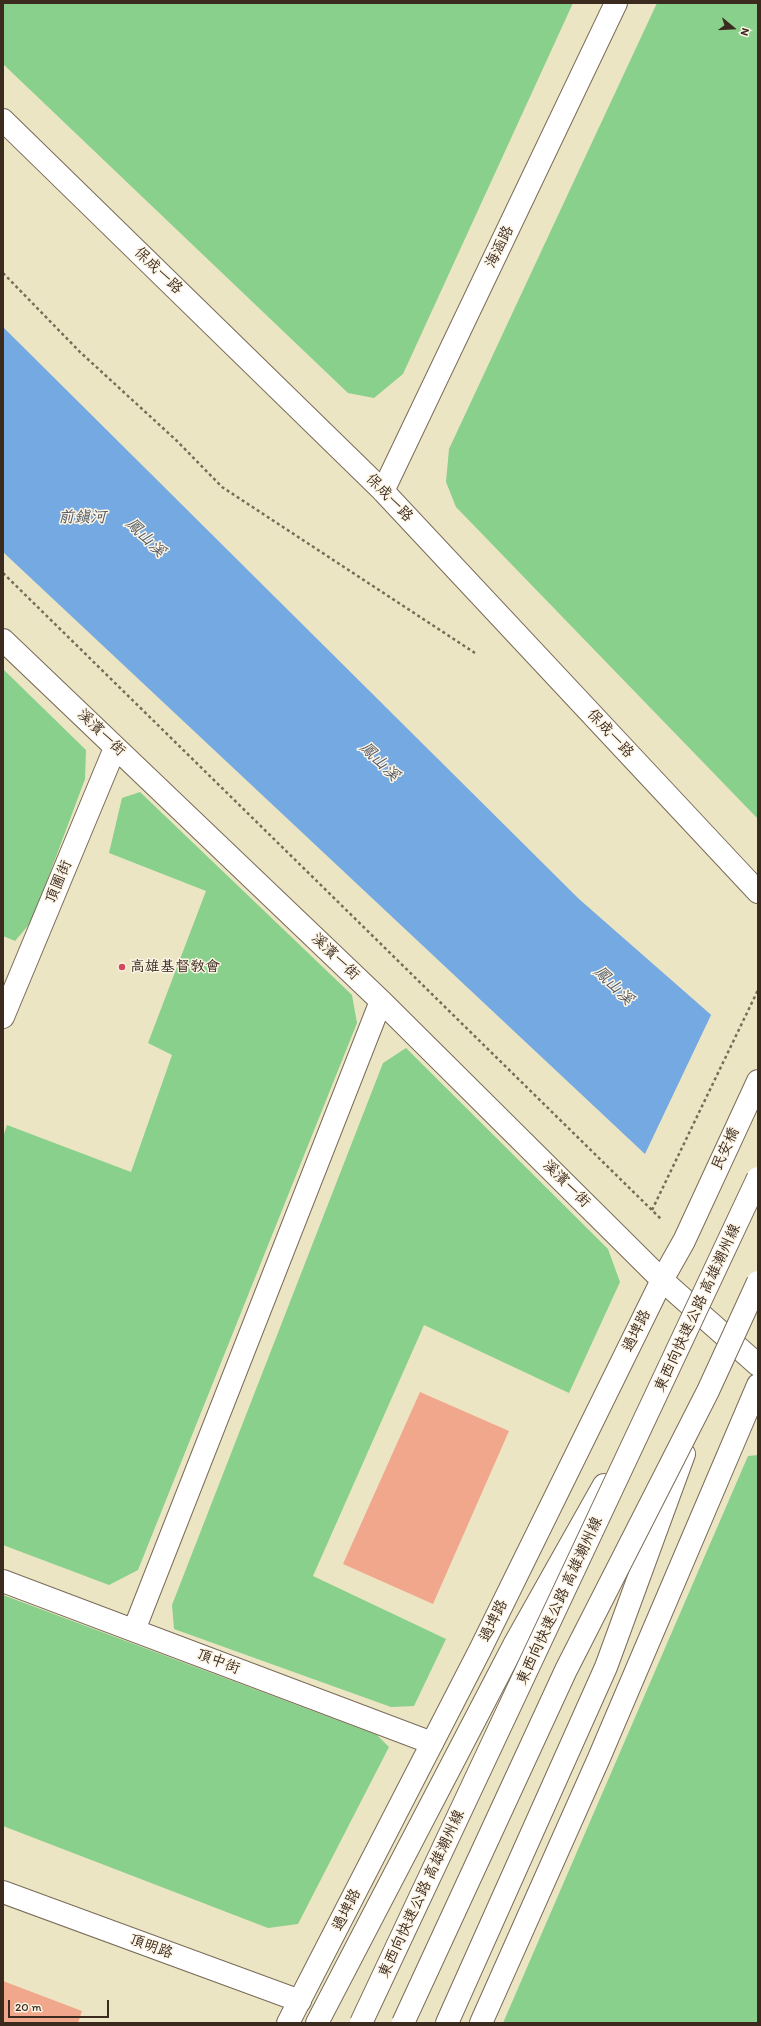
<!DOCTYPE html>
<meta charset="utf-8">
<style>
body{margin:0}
#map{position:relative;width:761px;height:2026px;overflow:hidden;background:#ece5c4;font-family:Itim,sans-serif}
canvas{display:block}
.frame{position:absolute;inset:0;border:4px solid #3b2a1e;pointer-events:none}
.north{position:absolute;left:713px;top:8px;width:40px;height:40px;-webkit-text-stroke:3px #fcf5e5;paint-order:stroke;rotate:108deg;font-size:11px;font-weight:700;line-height:16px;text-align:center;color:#3b2a1e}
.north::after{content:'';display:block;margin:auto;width:14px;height:18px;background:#3b2a1e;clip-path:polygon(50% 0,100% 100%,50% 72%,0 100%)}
.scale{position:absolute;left:8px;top:2000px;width:101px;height:18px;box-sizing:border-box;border:2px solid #3b2a1e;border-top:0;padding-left:5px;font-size:12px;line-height:14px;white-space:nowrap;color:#3b2a1e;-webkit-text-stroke:3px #fcf5e5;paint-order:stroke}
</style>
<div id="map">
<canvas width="761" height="2026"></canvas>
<div class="frame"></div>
<div class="north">N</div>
<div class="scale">20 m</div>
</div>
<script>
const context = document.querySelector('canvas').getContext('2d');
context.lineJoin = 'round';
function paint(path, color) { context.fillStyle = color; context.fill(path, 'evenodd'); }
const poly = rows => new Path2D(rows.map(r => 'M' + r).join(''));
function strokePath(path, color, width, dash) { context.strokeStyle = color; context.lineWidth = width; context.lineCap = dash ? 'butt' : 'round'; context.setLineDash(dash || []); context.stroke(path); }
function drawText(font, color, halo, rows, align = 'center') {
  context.font = font + ' Itim,"LXGW WenKai TC",sans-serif'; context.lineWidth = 3; context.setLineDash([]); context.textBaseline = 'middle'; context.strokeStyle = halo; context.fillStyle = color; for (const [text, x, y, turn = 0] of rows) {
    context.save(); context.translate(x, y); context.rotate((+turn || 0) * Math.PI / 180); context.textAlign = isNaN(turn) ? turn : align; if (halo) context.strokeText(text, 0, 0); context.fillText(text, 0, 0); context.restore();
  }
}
paint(poly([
 [3,3,573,3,403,374,374,398,348,393,3,64],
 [657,3,758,3,758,819,456,507,446,482,449,449],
 [3,669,86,750,85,779,32,921,15,941,3,936],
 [140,792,352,995,357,1023,138,1570,109,1585,3,1545,3,1137,7,1125,131,1172,172,1055,148,1043,206,891,109,853,122,798],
 [406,1048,608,1249,620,1282,569,1393,424,1325,313,1576,446,1639,414,1706,391,1707,174,1629,172,1605,383,1063],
 [758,1455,758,2023,503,2023,748,1456],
 [3,1595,377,1735,389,1747,298,1924,268,1928,3,1826]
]), '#88d08b');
paint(poly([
 [3,327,579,899,758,1056,758,1260,3,552]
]), '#74a9e1');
paint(poly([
 [712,1013,758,1053,758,1262,644,1156]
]), '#ece5c4');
paint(poly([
 [420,1392,509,1431,433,1604,343,1564],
 [3,1981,82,2011,78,2023,3,2023]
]), '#f1a78b');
const minor = poly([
 [3,120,383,491,758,892],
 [383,491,616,3],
 [3,640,381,1001,662,1280,758,1365],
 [3,1017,115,748],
 [3,1581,432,1743],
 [134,1630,381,1001],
 [3,1892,300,2001]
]);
const major = poly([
 [288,2023,480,1650,662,1280,684,1241,758,1081],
 [481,2023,599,1758,758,1385]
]);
const highway = poly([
 [317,2023,514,1645,604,1485],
 [447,2023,606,1667,684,1454]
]);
strokePath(minor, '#796b58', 24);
strokePath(major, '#796b58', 24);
strokePath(highway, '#796b58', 24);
strokePath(poly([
 [3,273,80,352,177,441,222,487,475,653],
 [3,573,662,1220],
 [652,1210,758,990]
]), '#796b58', 2.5, [3, 3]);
strokePath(minor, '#fff', 22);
strokePath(major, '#fff', 22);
strokePath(highway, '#fff', 22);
const highwayBridge = poly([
 [361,2023,758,1178],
 [403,2023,566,1670,708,1391,758,1282]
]);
strokePath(highwayBridge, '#796b58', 24, []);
strokePath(highwayBridge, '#fff', 22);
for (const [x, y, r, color] of [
 [122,967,4,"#d1495b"]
]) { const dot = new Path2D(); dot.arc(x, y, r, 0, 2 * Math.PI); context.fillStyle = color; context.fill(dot); strokePath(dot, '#fcf5e5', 1.5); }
drawText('15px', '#3b2a1e', '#fcf5e5', [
 ["海涵路",500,247,-64],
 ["保成一路",158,271,44],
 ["保成一路",389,498,46],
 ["溪濱一街",101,733,44],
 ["保成一路",610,734,47],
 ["頂圃街",59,882,-67],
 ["溪濱一街",335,957,44],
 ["民安橋",726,1149,-65],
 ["溪濱一街",566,1184,45],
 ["東西向快速公路 高雄潮州線",698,1308,-65],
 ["過埤路",637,1331,-64],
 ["東西向快速公路 高雄潮州線",560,1601,-65],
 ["過埤路",494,1621,-64],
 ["頂中街",218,1662,21],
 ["東西向快速公路 高雄潮州線",422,1894,-65],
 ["過埤路",347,1910,-63],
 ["頂明路",151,1947,20]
]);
drawText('15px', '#3b2a1e', '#fcf5e5', [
 ["高雄基督教會",130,967]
], 'left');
drawText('italic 16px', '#4f5662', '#fcf5e5', [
 ["前鎮河",82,518],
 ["鳳山溪",145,538,44],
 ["鳳山溪",379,762,44],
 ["鳳山溪",613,986,44]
]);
</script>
